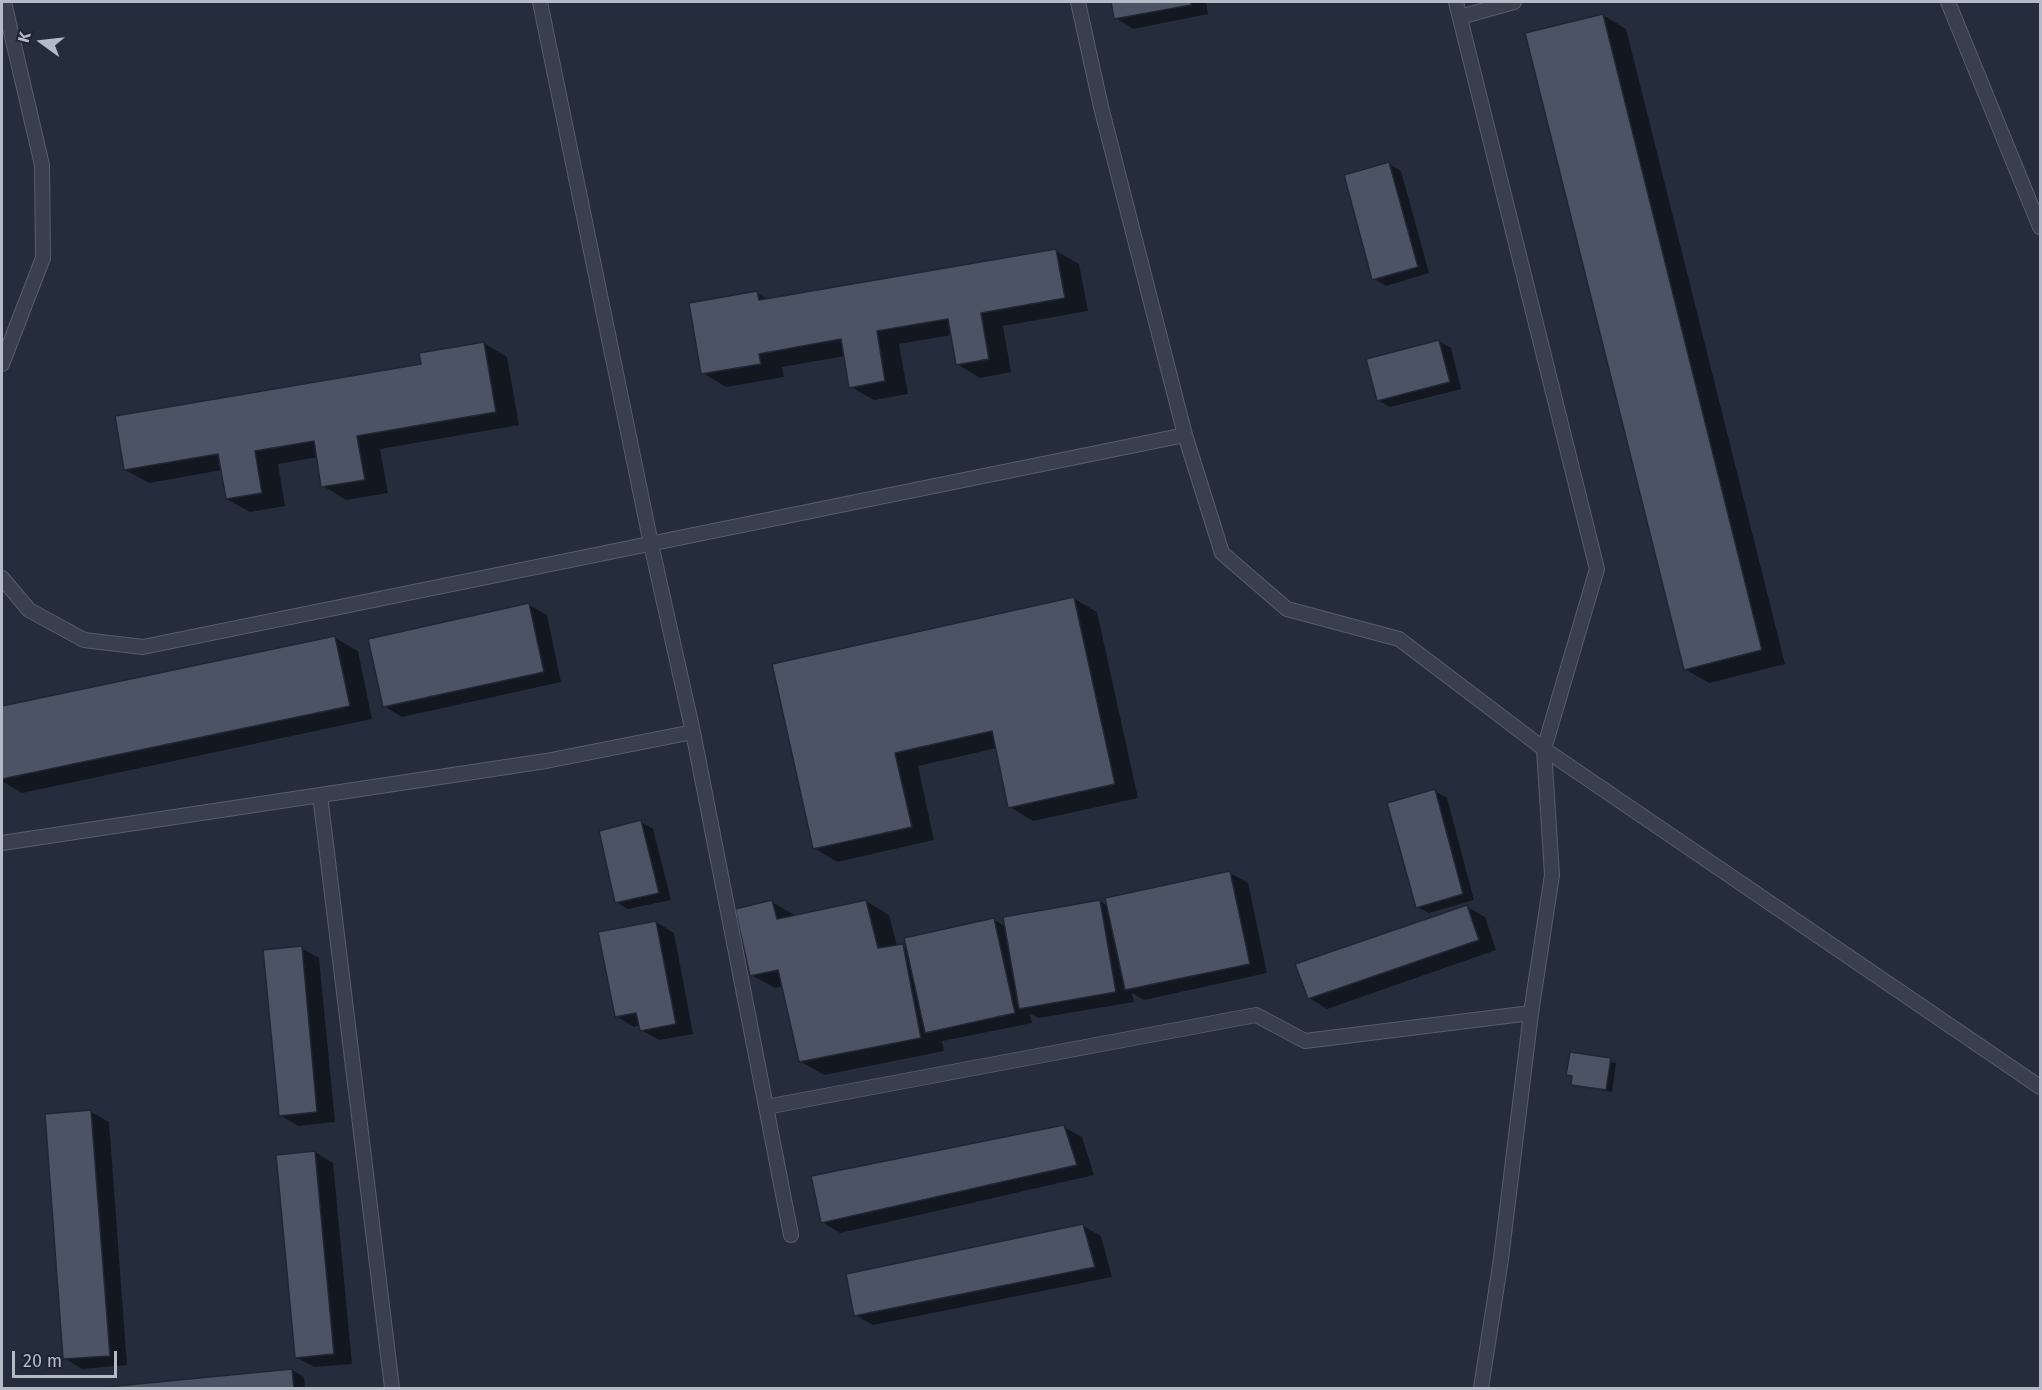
<!DOCTYPE html>
<style>
body{margin:0}
#map{position:relative;width:2042px;height:1390px;overflow:hidden;background:#252d3c;font-family:"Fira Sans",sans-serif}
canvas{display:block}
.frame{position:absolute;inset:0;border:3px solid #b5bac7;pointer-events:none}
.north{position:absolute;left:12px;top:12px;width:60px;height:60px;-webkit-text-stroke:4px #1e2431;paint-order:stroke;rotate:285deg;font-size:16px;font-weight:700;line-height:24px;text-align:center;color:#b5bac7}
.north::after{content:'';display:block;margin:auto;width:21px;height:27px;background:#b5bac7;clip-path:polygon(50% 0,100% 100%,50% 72%,0 100%)}
.scale{position:absolute;left:12px;top:1351px;width:105px;height:27px;box-sizing:border-box;border:3px solid #b5bac7;border-top:0;padding-left:8px;font-size:18px;line-height:21px;white-space:nowrap;color:#b5bac7;-webkit-text-stroke:4px #1e2431;paint-order:stroke}
</style>
<div id="map">
<canvas width="2042" height="1390"></canvas>
<div class="frame"></div>
<div class="north">K</div>
<div class="scale">20 m</div>
</div>
<script>
const context = document.querySelector('canvas').getContext('2d');
context.lineJoin = 'round';
function paint(path, color) { context.fillStyle = color; context.fill(path, 'evenodd'); }
const poly = rows => new Path2D(rows.map(r => 'M' + r).join(''));
function strokePath(path, color, width, dash) { context.strokeStyle = color; context.lineWidth = width; context.lineCap = dash ? 'butt' : 'round'; context.setLineDash(dash || []); context.stroke(path); }
paint(poly([
 [1112,2,1206,2,1208,14,1133,29,1116,18],
 [1603,15,1626,29,1785,664,1709,683,1685,669],
 [1389,164,1401,171,1429,273,1386,286,1374,279],
 [1056,251,1079,264,1088,311,1003,326,1011,372,980,378,957,364,952,335,899,344,908,394,874,400,851,387,845,356,782,367,784,377,726,387,703,373,757,293,769,300],
 [1439,341,1451,348,1461,389,1390,407,1378,400],
 [484,343,507,357,519,425,380,449,388,493,346,500,323,486,318,457,278,464,285,506,250,512,227,499,222,470,149,483,125,470],
 [1073,598,1097,612,1138,798,1033,821,1010,807,997,748,918,766,934,840,837,862,814,848,774,666],
 [529,605,547,615,561,682,402,717,384,706],
 [335,638,358,651,372,719,22,793,2,781,2,708],
 [1435,791,1447,798,1474,900,1429,913,1417,907],
 [641,822,653,829,671,900,628,909,616,902],
 [1230,873,1248,883,1267,973,1144,1000,1132,993,1134,1002,1039,1018,1030,1014,1032,1023,942,1041,944,1051,824,1075,800,1061,784,986,775,988,751,975,772,902,796,916,866,901,889,915,897,946,908,949,994,920,1007,927,1100,901,1109,907],
 [1467,907,1485,917,1496,950,1327,1009,1309,998],
 [656,922,674,933,693,1034,659,1040,641,1030,640,1025,634,1027,616,1016],
 [301,948,319,958,335,1122,298,1126,280,1115],
 [1571,1054,1616,1063,1612,1092,1573,1085,1574,1078,1568,1074],
 [91,1112,109,1122,127,1365,82,1369,64,1358],
 [1064,1127,1082,1137,1094,1175,840,1233,822,1222],
 [315,1152,333,1163,352,1364,314,1367,296,1357],
 [1083,1226,1101,1236,1112,1277,873,1325,855,1315],
 [292,1370,304,1377,305,1388,111,1388]
]), '#0007');
const building = poly([
 [1111,2,1191,2,1191,5,1114,19,1111,2],
 [1603,14,1762,650,1684,670,1525,33,1603,14],
 [1389,162,1418,267,1372,280,1344,175,1389,162],
 [1056,249,1065,298,981,313,989,359,956,365,948,319,877,331,885,381,849,388,841,339,759,354,761,364,701,374,689,303,757,291,759,300,1056,249],
 [1439,340,1450,382,1377,401,1366,359,1439,340],
 [484,342,496,412,357,436,365,480,321,487,314,441,255,451,262,493,226,499,218,454,124,470,115,416,421,364,419,353,484,342],
 [1074,597,1115,784,1008,808,992,731,895,753,912,827,813,849,772,664,1074,597],
 [529,603,544,672,383,707,368,639,529,603],
 [335,636,350,706,2,779,2,706,335,636],
 [1435,789,1463,894,1416,908,1387,803,1435,789],
 [641,820,659,893,615,903,599,831,641,820],
 [1230,871,1250,964,1125,990,1105,898,1230,871],
 [772,900,777,919,866,900,878,948,903,944,921,1038,799,1062,778,970,750,976,735,909,772,900],
 [1100,900,1116,992,1019,1009,1003,917,1100,900],
 [1467,905,1479,940,1308,999,1295,964,1467,905],
 [994,918,1015,1013,925,1033,904,938,994,918],
 [656,921,676,1024,640,1031,636,1013,615,1017,598,932,656,921],
 [302,946,317,1112,279,1116,263,950,302,946],
 [1570,1052,1611,1058,1606,1090,1571,1085,1572,1076,1566,1075,1570,1052],
 [91,1110,110,1356,63,1359,45,1114,91,1110],
 [1064,1125,1077,1165,821,1223,811,1176,1064,1125],
 [315,1151,334,1354,295,1358,276,1155,315,1151],
 [1083,1224,1095,1267,854,1316,846,1274,1083,1224],
 [292,1369,294,1388,96,1388,292,1369]
]);
paint(building, '#4b5365');
strokePath(building, '#202633', 1.5);
const lane = poly([
 [540,2,651,544,693,732,791,1235],
 [1078,2,1101,107,1185,435,1222,553,1287,609,1399,639,1544,749,2040,1087],
 [1948,2,2040,227],
 [1460,17,1514,2],
 [2,364,43,258,42,165,4,2],
 [2,578,29,610,84,640,143,647,1185,435],
 [320,795,392,1388],
 [2,843,546,761,693,732],
 [766,1107,1256,1015,1305,1041,1531,1013,1552,875,1544,749,1597,569,1456,2],
 [1481,1388,1501,1259,1531,1013]
]);
strokePath(lane, '#575d6a', 16);
strokePath(lane, '#393f4c', 14);
</script>
